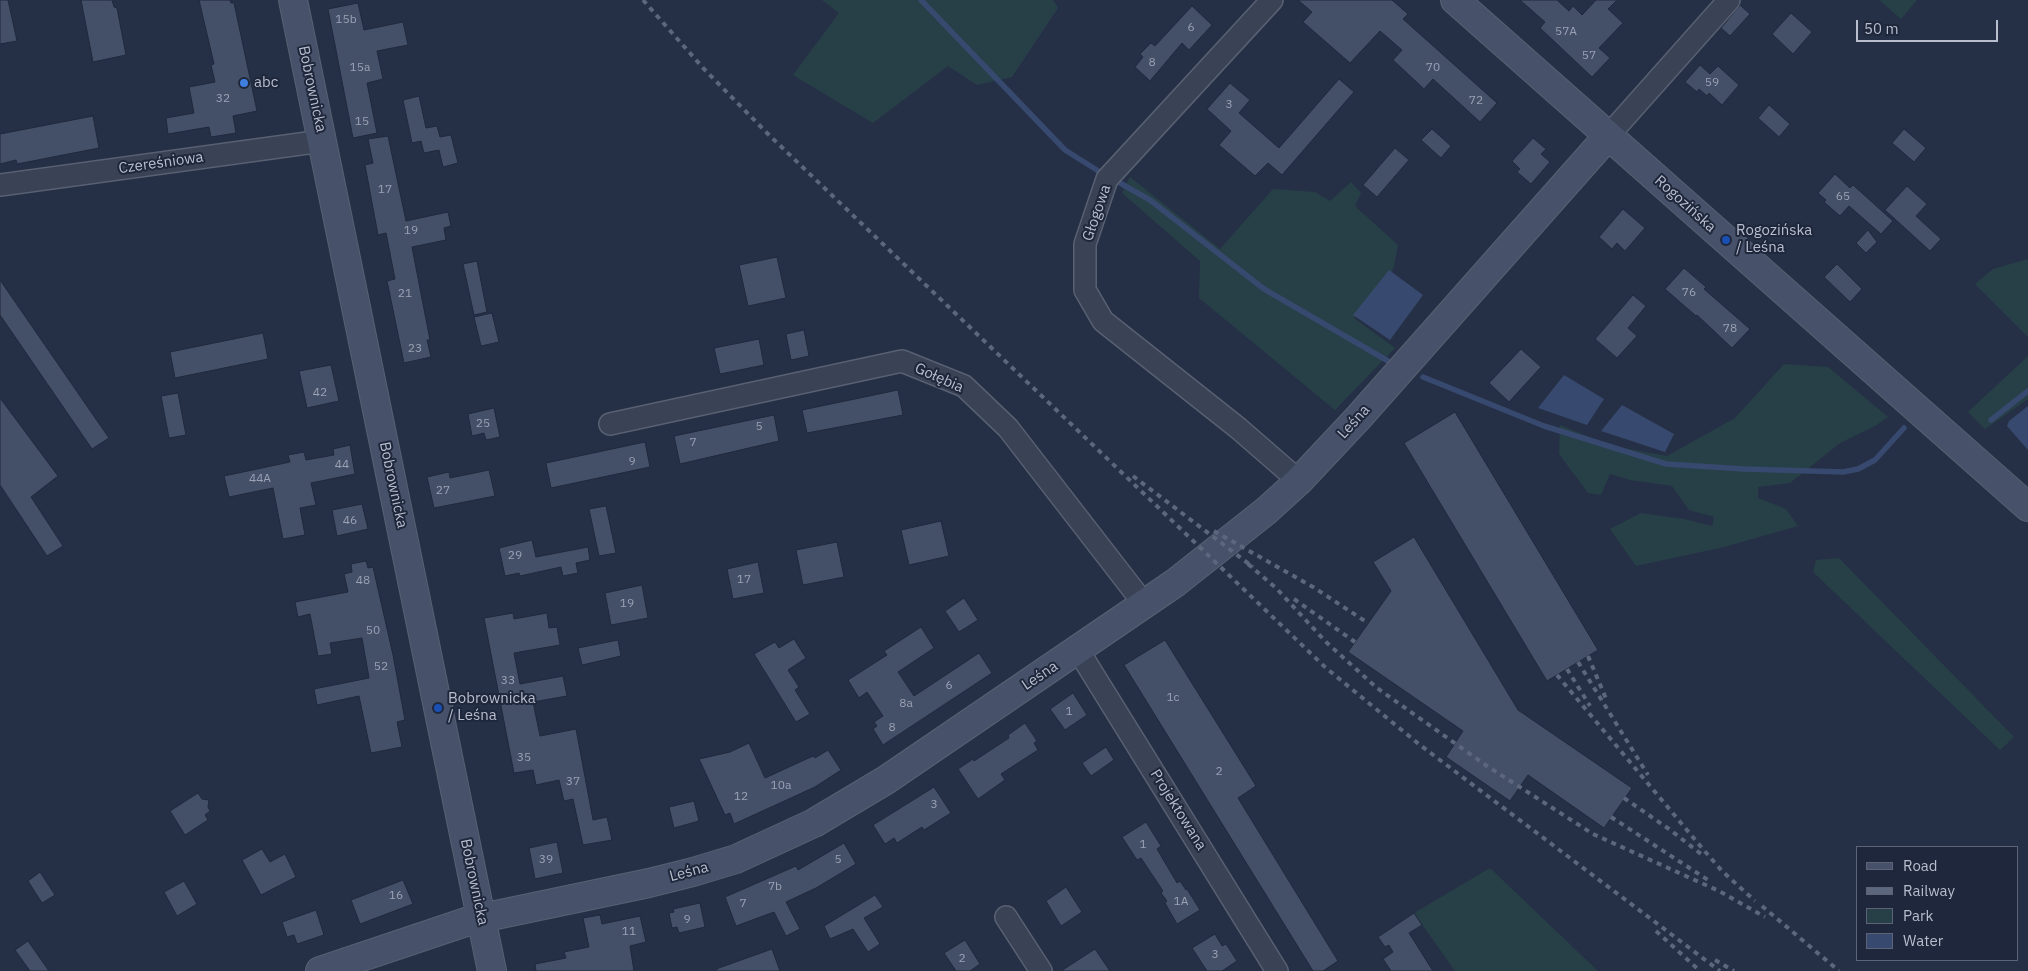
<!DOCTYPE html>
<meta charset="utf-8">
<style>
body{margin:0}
#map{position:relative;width:2028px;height:971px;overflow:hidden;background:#253046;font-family:"IBM Plex Sans",sans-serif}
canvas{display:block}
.legend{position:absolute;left:1856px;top:846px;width:162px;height:115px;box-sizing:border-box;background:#1e273b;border:1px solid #5c6376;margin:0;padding:6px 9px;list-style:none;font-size:15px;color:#b8bece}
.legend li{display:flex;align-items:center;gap:10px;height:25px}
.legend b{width:25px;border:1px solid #5c6376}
.scale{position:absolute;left:1856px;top:20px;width:142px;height:22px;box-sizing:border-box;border:2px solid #b8bece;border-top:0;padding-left:6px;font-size:15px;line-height:18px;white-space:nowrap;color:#b8bece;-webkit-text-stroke:4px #1e273b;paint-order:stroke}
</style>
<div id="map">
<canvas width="2028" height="971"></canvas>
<ul class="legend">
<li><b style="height:6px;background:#475169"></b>Road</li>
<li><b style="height:6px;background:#5c667c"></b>Railway</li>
<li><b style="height:14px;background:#274047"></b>Park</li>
<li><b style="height:14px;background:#37496e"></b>Water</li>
</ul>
<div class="scale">50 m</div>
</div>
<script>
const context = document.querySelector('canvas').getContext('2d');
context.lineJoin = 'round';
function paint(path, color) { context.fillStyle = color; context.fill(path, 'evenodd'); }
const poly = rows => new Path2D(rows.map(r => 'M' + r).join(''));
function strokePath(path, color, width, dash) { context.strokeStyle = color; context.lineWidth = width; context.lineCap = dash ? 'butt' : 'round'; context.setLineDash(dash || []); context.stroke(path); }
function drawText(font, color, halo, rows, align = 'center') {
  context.font = font + ' "IBM Plex Sans",sans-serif'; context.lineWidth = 4; context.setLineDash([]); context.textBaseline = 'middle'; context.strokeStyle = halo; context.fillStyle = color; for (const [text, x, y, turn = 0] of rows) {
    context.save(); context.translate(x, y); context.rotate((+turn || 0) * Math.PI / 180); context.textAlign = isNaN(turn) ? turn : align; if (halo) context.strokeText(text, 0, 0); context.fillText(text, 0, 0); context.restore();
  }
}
paint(poly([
 [822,0,1053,0,1058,8,1012,77,977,85,948,66,873,123,793,75,839,13],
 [1879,0,1917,0,1901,19],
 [1130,177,1220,249,1273,189,1315,192,1330,201,1351,182,1361,193,1355,206,1398,245,1393,270,1354,318,1395,348,1335,410,1199,298,1200,261,1122,193],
 [2028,259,2028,337,1975,284,1993,269],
 [2028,356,2028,399,1985,429,1968,412],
 [1784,364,1828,367,1888,417,1875,426,1840,443,1790,483,1758,487,1758,498,1786,509,1798,526,1724,547,1636,566,1610,529,1641,513,1684,519,1712,526,1714,517,1689,510,1672,486,1630,480,1610,474,1601,495,1588,493,1559,454,1560,425,1611,446,1667,456,1735,418],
 [1839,558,2014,737,2000,750,1813,572,1816,560],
 [1490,868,1598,971,1455,971,1414,913]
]), '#274047');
paint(poly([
 [1389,270,1423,295,1390,340,1353,315],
 [1564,375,1604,399,1587,425,1538,408],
 [1622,405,1674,434,1665,452,1601,431],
 [2028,406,2028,450,2007,426,2009,421]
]), '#37496e');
strokePath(poly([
 [921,0,1065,150,1100,172],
 [1120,183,1150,200,1264,289,1388,361],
 [1423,377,1544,426,1666,464,1744,469,1843,472,1858,469,1875,460,1904,428],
 [1991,420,2028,391]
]), '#37496e', 5.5);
const building = poly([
 [0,0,8,0,17,41,0,44,0,0],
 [81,0,112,0,114,7,117,8,126,55,93,62,81,0],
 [199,0,230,0,231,3,234,3,257,111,233,116,236,133,211,137,209,127,168,134,166,118,194,113,189,87,215,82,211,65,214,64,199,0],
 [1298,0,1392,0,1408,14,1403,19,1497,103,1480,122,1433,79,1424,89,1393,60,1402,50,1380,31,1350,63,1303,22,1312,12,1298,0],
 [1520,0,1557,0,1569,11,1573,6,1582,15,1596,0,1617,0,1608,9,1623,23,1599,48,1610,58,1592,77,1540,28,1545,22,1520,0],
 [358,3,364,30,403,22,408,45,377,51,383,79,367,83,377,133,353,138,328,9,358,3],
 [1740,5,1750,14,1730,36,1721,28,1740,5],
 [1192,6,1212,25,1189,50,1182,43,1150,81,1135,67,1143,57,1140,54,1151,43,1155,46,1192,6],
 [1791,13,1812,32,1793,54,1772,34,1791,13],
 [1700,65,1710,74,1718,66,1739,85,1722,105,1709,93,1707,96,1699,89,1697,92,1685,82,1700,65],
 [1339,79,1354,92,1282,175,1268,163,1255,176,1219,145,1231,131,1207,109,1230,83,1250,100,1239,113,1279,148,1339,79],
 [419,96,426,128,437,126,440,137,451,135,458,163,443,167,439,150,424,153,421,141,412,143,403,100,419,96],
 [1769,105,1790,124,1779,137,1758,118,1769,105],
 [93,116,99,148,17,164,16,160,0,164,0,134,93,116],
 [1432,129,1451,146,1441,158,1421,140,1432,129],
 [1904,129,1926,148,1914,162,1892,143,1904,129],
 [388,136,406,221,448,212,451,226,444,228,446,240,412,247,430,340,427,340,431,357,404,363,387,281,395,279,386,233,378,235,365,165,373,163,368,139,388,136],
 [1533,138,1546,149,1541,154,1550,162,1531,184,1517,172,1520,169,1512,161,1533,138],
 [1395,148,1409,160,1377,197,1363,185,1395,148],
 [1835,174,1850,188,1853,185,1893,221,1881,234,1849,206,1840,216,1824,202,1826,200,1818,193,1835,174],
 [1907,186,1927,204,1916,216,1941,239,1930,251,1885,210,1907,186],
 [1623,209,1645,228,1625,251,1617,243,1612,249,1599,237,1623,209],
 [1868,230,1877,242,1866,253,1856,243,1868,230],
 [777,257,786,298,748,306,739,265,777,257],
 [477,261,487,312,474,315,463,264,477,261],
 [1837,264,1862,289,1850,302,1824,277,1837,264],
 [1684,268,1706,287,1704,289,1750,329,1732,348,1697,315,1696,316,1665,289,1684,268],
 [0,280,109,438,92,449,0,315,0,280],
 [1633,295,1646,306,1628,328,1637,336,1617,358,1595,339,1633,295],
 [492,313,499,342,481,346,474,317,492,313],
 [804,330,809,356,791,360,786,334,804,330],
 [263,333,268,359,175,378,170,352,263,333],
 [759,339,764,365,720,374,714,348,759,339],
 [1521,349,1541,367,1509,402,1489,383,1521,349],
 [331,365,339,401,307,408,299,371,331,365],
 [898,390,903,415,807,433,802,410,898,390],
 [178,393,186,435,169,438,161,396,178,393],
 [0,398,58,476,31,497,63,546,47,556,0,485,0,398],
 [494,408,500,437,486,440,484,433,472,436,468,414,494,408],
 [1455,412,1598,650,1547,681,1404,443,1455,412],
 [774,415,779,441,680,464,674,436,774,415],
 [645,442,650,467,551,488,546,463,645,442],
 [350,445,355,474,311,483,316,505,300,508,305,535,283,539,273,488,229,497,224,476,290,462,288,455,304,452,306,460,334,455,333,449,350,445],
 [489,470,495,496,434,508,427,477,449,472,450,478,489,470],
 [362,504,368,529,337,536,332,510,362,504],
 [606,506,616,553,599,556,589,509,606,506],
 [941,521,949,556,909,565,901,530,941,521],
 [1414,537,1518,710,1632,788,1604,828,1528,775,1510,801,1446,757,1463,731,1348,652,1391,591,1373,562,1414,537],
 [532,540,536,557,588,547,590,560,576,563,578,573,563,576,561,567,520,576,519,573,505,576,499,548,532,540],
 [837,542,844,577,803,585,796,550,837,542],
 [366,561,368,568,373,567,393,655,405,720,397,722,402,747,371,753,359,696,317,705,314,689,369,678,362,638,330,643,332,654,318,656,310,614,298,617,295,602,348,592,344,574,352,572,351,564,366,561],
 [758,562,764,593,733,599,727,569,758,562],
 [642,585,648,618,611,625,605,593,642,585],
 [964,598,978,620,959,632,945,611,964,598],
 [513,613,514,619,547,613,549,628,557,627,560,645,514,653,520,684,563,676,567,696,533,702,540,736,576,729,593,820,607,817,612,840,583,845,573,799,564,801,559,780,536,785,533,770,514,773,484,618,513,613],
 [921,627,934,648,898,672,914,696,979,653,992,673,883,745,873,729,877,726,874,722,883,716,867,692,859,698,848,680,887,655,884,651,921,627],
 [794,639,806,658,788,670,799,687,795,690,810,714,796,722,754,654,775,642,779,648,794,639],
 [618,640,621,656,582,665,578,648,618,640],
 [1165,640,1256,786,1238,798,1338,961,1323,971,1313,971,1124,665,1165,640],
 [1073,693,1087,715,1065,730,1050,709,1073,693],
 [1025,723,1037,741,1034,743,1038,750,1001,774,1005,780,978,799,958,769,973,759,974,761,1009,738,1008,735,1025,723],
 [749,743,765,778,813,756,815,758,828,750,841,770,815,787,734,824,730,813,725,815,699,759,730,752,749,743],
 [1106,747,1114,760,1091,776,1082,763,1106,747],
 [934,787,951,813,924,830,922,827,897,843,894,838,885,844,873,825,934,787],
 [198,793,202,799,209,800,208,807,210,811,205,815,208,820,185,835,170,811,198,793],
 [694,801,699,821,674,828,669,807,694,801],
 [1146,822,1161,846,1157,849,1177,883,1180,881,1186,890,1187,889,1200,910,1177,924,1165,903,1167,901,1161,893,1163,891,1141,858,1137,860,1122,837,1146,822],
 [557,842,563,873,535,879,529,848,557,842],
 [844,843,856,864,816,888,786,902,800,929,786,936,774,912,736,926,725,897,796,866,798,870,844,843],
 [262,849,270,862,285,854,296,877,261,895,242,860,262,849],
 [40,872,55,895,42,903,28,881,40,872],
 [403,880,413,904,360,924,351,900,403,880],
 [184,881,197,904,177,916,164,892,184,881],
 [1066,887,1082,912,1061,926,1046,901,1066,887],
 [875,895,883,907,864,918,880,944,868,952,853,929,830,939,824,926,875,895],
 [700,903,705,927,679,933,677,927,672,928,669,913,674,912,673,909,700,903],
 [316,910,324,935,297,944,294,935,287,937,282,922,316,910],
 [1414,913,1422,925,1409,933,1433,971,1391,971,1383,959,1393,952,1389,945,1385,947,1378,937,1414,913],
 [600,915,602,924,640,916,646,942,630,946,634,971,536,971,535,964,566,958,564,952,589,947,583,918,600,915],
 [1215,934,1222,946,1226,944,1237,961,1222,971,1207,971,1192,948,1215,934],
 [965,940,980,964,970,971,956,971,944,953,965,940],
 [28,941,49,971,30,971,15,950,28,941],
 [772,949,780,971,717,971,716,969,772,949],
 [1095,949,1110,971,1061,971,1095,949]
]);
paint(building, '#444f68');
strokePath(building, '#20293d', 1);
const street = poly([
 [1272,0,1107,179,1085,244,1085,290,1103,321,1238,428,1299,481],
 [1608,136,1729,0],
 [0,185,322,141],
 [610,424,902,361,964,386,1008,428,1145,605],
 [1078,650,1277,971],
 [1006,917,1041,971]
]);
const secondary = poly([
 [293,0,492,971],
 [1455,0,2028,507],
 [320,971,472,920,649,883,693,872,736,859,814,823,886,780,1175,583,1266,511,1299,481,1359,417,1608,136]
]);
strokePath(street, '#586072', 24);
strokePath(secondary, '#586072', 30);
strokePath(street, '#3a4255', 21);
strokePath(secondary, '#475169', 28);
strokePath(poly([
 [643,0,704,69,769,135,1326,668,1420,745,1720,971],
 [1133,476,1253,567],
 [1214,531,1313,587,1368,623],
 [1248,564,1277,589,1326,642,1377,688,1487,766,1593,834,1719,891,1765,917],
 [1294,599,1355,642],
 [1588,656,1607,701],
 [1578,662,1648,775],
 [1567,669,1590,706],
 [1557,675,1702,848,1722,871,1755,901],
 [1624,798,1669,829,1701,854],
 [1611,817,1708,880],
 [1762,906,1839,971],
 [1656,931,1700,971],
 [1715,960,1734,971]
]), '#5c667c', 4, [5, 5]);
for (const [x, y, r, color] of [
 [244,83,5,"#3f7fe0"],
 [1726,240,5,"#1a4fb4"],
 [438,708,5,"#1a4fb4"]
]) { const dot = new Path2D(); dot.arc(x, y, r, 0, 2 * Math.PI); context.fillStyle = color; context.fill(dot); strokePath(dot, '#1e273b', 2); }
drawText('12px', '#9ba2b4', null, [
 ["15b",346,20],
 ["6",1191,28],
 ["57A",1566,32],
 ["57",1589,56],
 ["8",1152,63],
 ["15a",360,68],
 ["70",1433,68],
 ["59",1712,83],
 ["32",223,99],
 ["72",1476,101],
 ["3",1229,105],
 ["15",362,122],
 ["17",385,190],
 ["65",1843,197],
 ["19",411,231],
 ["76",1689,293],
 ["21",405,294],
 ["78",1730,329],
 ["23",415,349],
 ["42",320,393],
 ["25",483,424],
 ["5",759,427],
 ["7",693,443],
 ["9",632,462],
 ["44",342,465],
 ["44A",260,479],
 ["27",443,491],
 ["46",350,521],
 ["29",515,556],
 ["17",744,580],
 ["48",363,581],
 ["19",627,604],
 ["50",373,631],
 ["52",381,667],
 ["33",508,681],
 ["6",949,686],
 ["1c",1173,698],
 ["8a",906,704],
 ["1",1069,712],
 ["8",892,728],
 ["35",524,758],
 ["2",1219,772],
 ["37",573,782],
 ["10a",781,786],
 ["12",741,797],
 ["3",934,805],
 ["1",1143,845],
 ["39",546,860],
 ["5",838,860],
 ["7b",775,887],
 ["16",396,896],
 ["1A",1181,902],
 ["7",743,904],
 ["9",687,920],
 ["11",629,932],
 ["3",1215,955],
 ["2",962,959]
]);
drawText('15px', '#b8bece', '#1e273b', [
 ["abc",254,83],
 ["Rogozińska",1736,231],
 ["/ Leśna",1736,248],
 ["Bobrownicka",448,699],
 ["/ Leśna",448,716]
], 'left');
drawText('15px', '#b8bece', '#1e273b', [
 ["Bobrownicka",312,89,78],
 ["Czereśniowa",161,163,-8],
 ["Rogozińska",1685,204,42],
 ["Głogowa",1097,213,-71],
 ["Gołębia",939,378,24],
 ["Leśna",1354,422,-48],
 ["Bobrownicka",393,485,78],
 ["Leśna",1040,676,-34],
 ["Projektowana",1178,810,58],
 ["Leśna",689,872,-15],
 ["Bobrownicka",474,882,78]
]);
</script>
